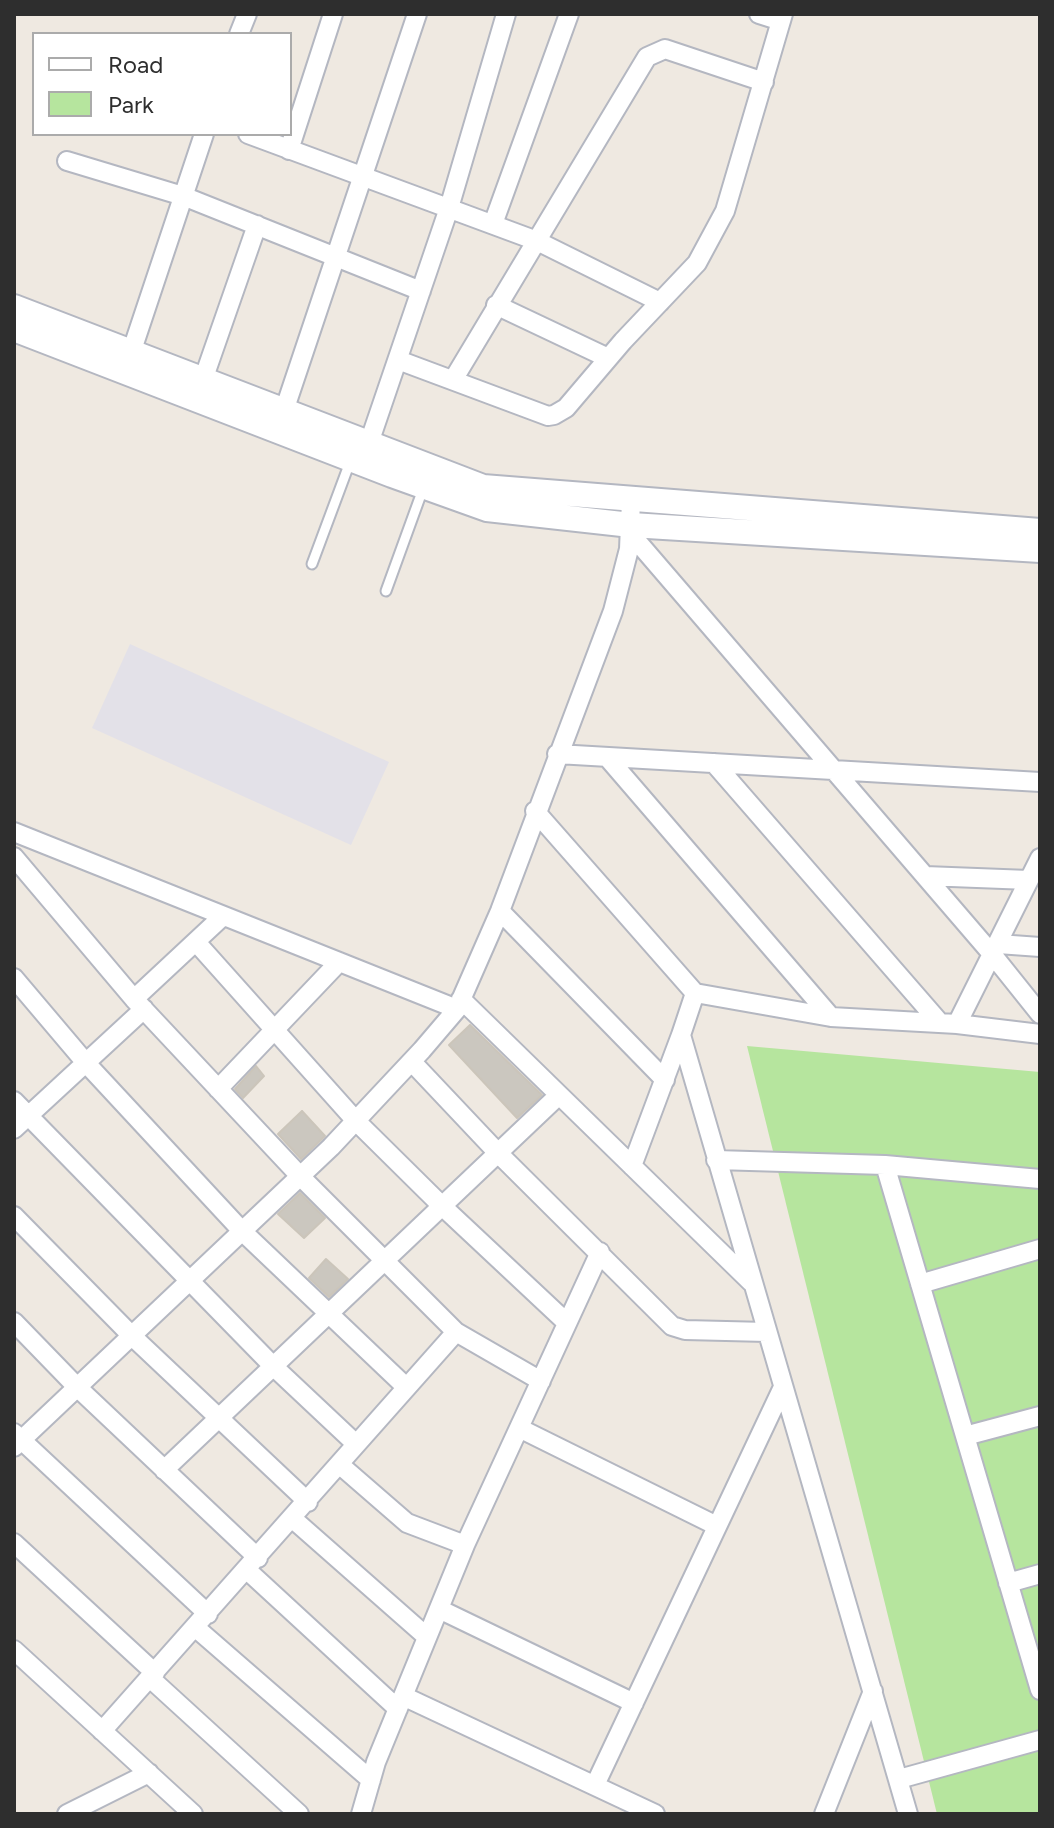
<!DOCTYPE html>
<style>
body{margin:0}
#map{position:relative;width:1054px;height:1828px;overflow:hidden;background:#efe9e1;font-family:Figtree,sans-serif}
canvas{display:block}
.frame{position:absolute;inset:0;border:16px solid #2e2e2e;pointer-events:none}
.legend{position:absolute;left:32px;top:32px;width:260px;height:104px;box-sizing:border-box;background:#fff;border:2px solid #ababab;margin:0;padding:10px 14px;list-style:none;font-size:24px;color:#2e2e2e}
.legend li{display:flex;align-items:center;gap:16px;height:40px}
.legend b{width:40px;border:2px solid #ababab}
</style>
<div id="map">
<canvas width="1054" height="1828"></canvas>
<div class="frame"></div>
<ul class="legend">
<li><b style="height:10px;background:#fff"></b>Road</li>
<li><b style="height:22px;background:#b6e59e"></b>Park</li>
</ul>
</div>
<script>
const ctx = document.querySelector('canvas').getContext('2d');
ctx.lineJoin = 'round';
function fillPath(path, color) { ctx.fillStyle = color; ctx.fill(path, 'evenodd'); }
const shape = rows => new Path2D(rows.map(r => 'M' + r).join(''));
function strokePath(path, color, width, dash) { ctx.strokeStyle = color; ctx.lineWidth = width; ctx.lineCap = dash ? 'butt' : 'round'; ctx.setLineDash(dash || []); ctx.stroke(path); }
fillPath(shape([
 [130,644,389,762,351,845,92,728]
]), '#e3e1e8');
fillPath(shape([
 [747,1046,1040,1072,1040,1814,937,1814]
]), '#b6e59e');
const building = shape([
 [470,1025,542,1095,517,1118,449,1045,470,1025],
 [256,1066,264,1076,243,1098,235,1089,256,1066],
 [302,1111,325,1136,301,1159,278,1134,302,1111],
 [300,1193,325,1218,304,1238,278,1214,300,1193],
 [326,1259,348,1279,329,1297,309,1278,326,1259]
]);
fillPath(building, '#cbc7bf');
strokePath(building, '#cbc5ba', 2);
const service = shape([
 [312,564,350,462],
 [386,591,423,489]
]);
const minor = shape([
 [759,14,781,21],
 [239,34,247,14],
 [248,134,537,241,660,302],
 [289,150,333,14],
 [67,161,183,196,421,291],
 [493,224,569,14],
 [496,305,608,358],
 [131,353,204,134],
 [398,360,548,416,554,415,566,408,623,341,697,263,725,211,783,14],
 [203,380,257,225],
 [453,380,647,57,665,49,764,82],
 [284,411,417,14],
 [369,443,449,208,506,14],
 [630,533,992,954,1040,1014],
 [557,754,1040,782],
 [607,757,831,1017],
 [714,763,940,1023],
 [535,811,695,993],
 [14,832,457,1009],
 [14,857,134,999,300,1176,456,1332,541,1381],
 [925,876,1029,880],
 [500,911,665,1080],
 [196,942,356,1121,441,1205,567,1323],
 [998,944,1040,947],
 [14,978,86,1063,242,1231,406,1387],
 [134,999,223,916],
 [461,999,751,1282],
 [957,1024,1040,858],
 [412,1062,497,1152,672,1326,685,1330,767,1332],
 [218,1089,339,962],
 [14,1101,273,1366,356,1444],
 [14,1129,144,1009],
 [716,1160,885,1165,1040,1179],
 [885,1165,1040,1690],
 [632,1166,681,1035],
 [14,1216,132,1336,308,1502],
 [920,1284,1040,1249],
 [14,1322,77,1387,258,1558],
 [519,1428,717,1526],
 [14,1433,208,1614],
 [965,1436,1040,1416],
 [14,1447,331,1147,422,1050,457,1009,500,911,613,611,629,549,631,500],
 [339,1464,407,1523,465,1545],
 [164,1470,559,1095],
 [293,1519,427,1637],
 [14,1543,155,1673],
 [247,1570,398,1709],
 [1008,1583,1040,1574],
 [439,1609,634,1703],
 [196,1628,371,1780],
 [14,1650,193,1814],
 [150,1678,299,1814],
 [403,1696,655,1814],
 [102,1731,456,1332],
 [899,1779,1040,1740],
 [595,1785,783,1387],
 [67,1814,149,1773],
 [361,1814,376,1762,465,1545,600,1252],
 [824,1814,873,1691],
 [908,1814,681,1035,695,993,831,1017,957,1024,1040,1034]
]);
const tertiary = shape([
 [14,307,483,487,1040,531],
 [14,329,392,475,487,509,631,525,1040,550]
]);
strokePath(service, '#b4b7c1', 13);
strokePath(minor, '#b4b7c1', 22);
strokePath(tertiary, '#b4b7c1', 28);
strokePath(service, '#fff', 9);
strokePath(minor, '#fff', 18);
strokePath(tertiary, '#fff', 24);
</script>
